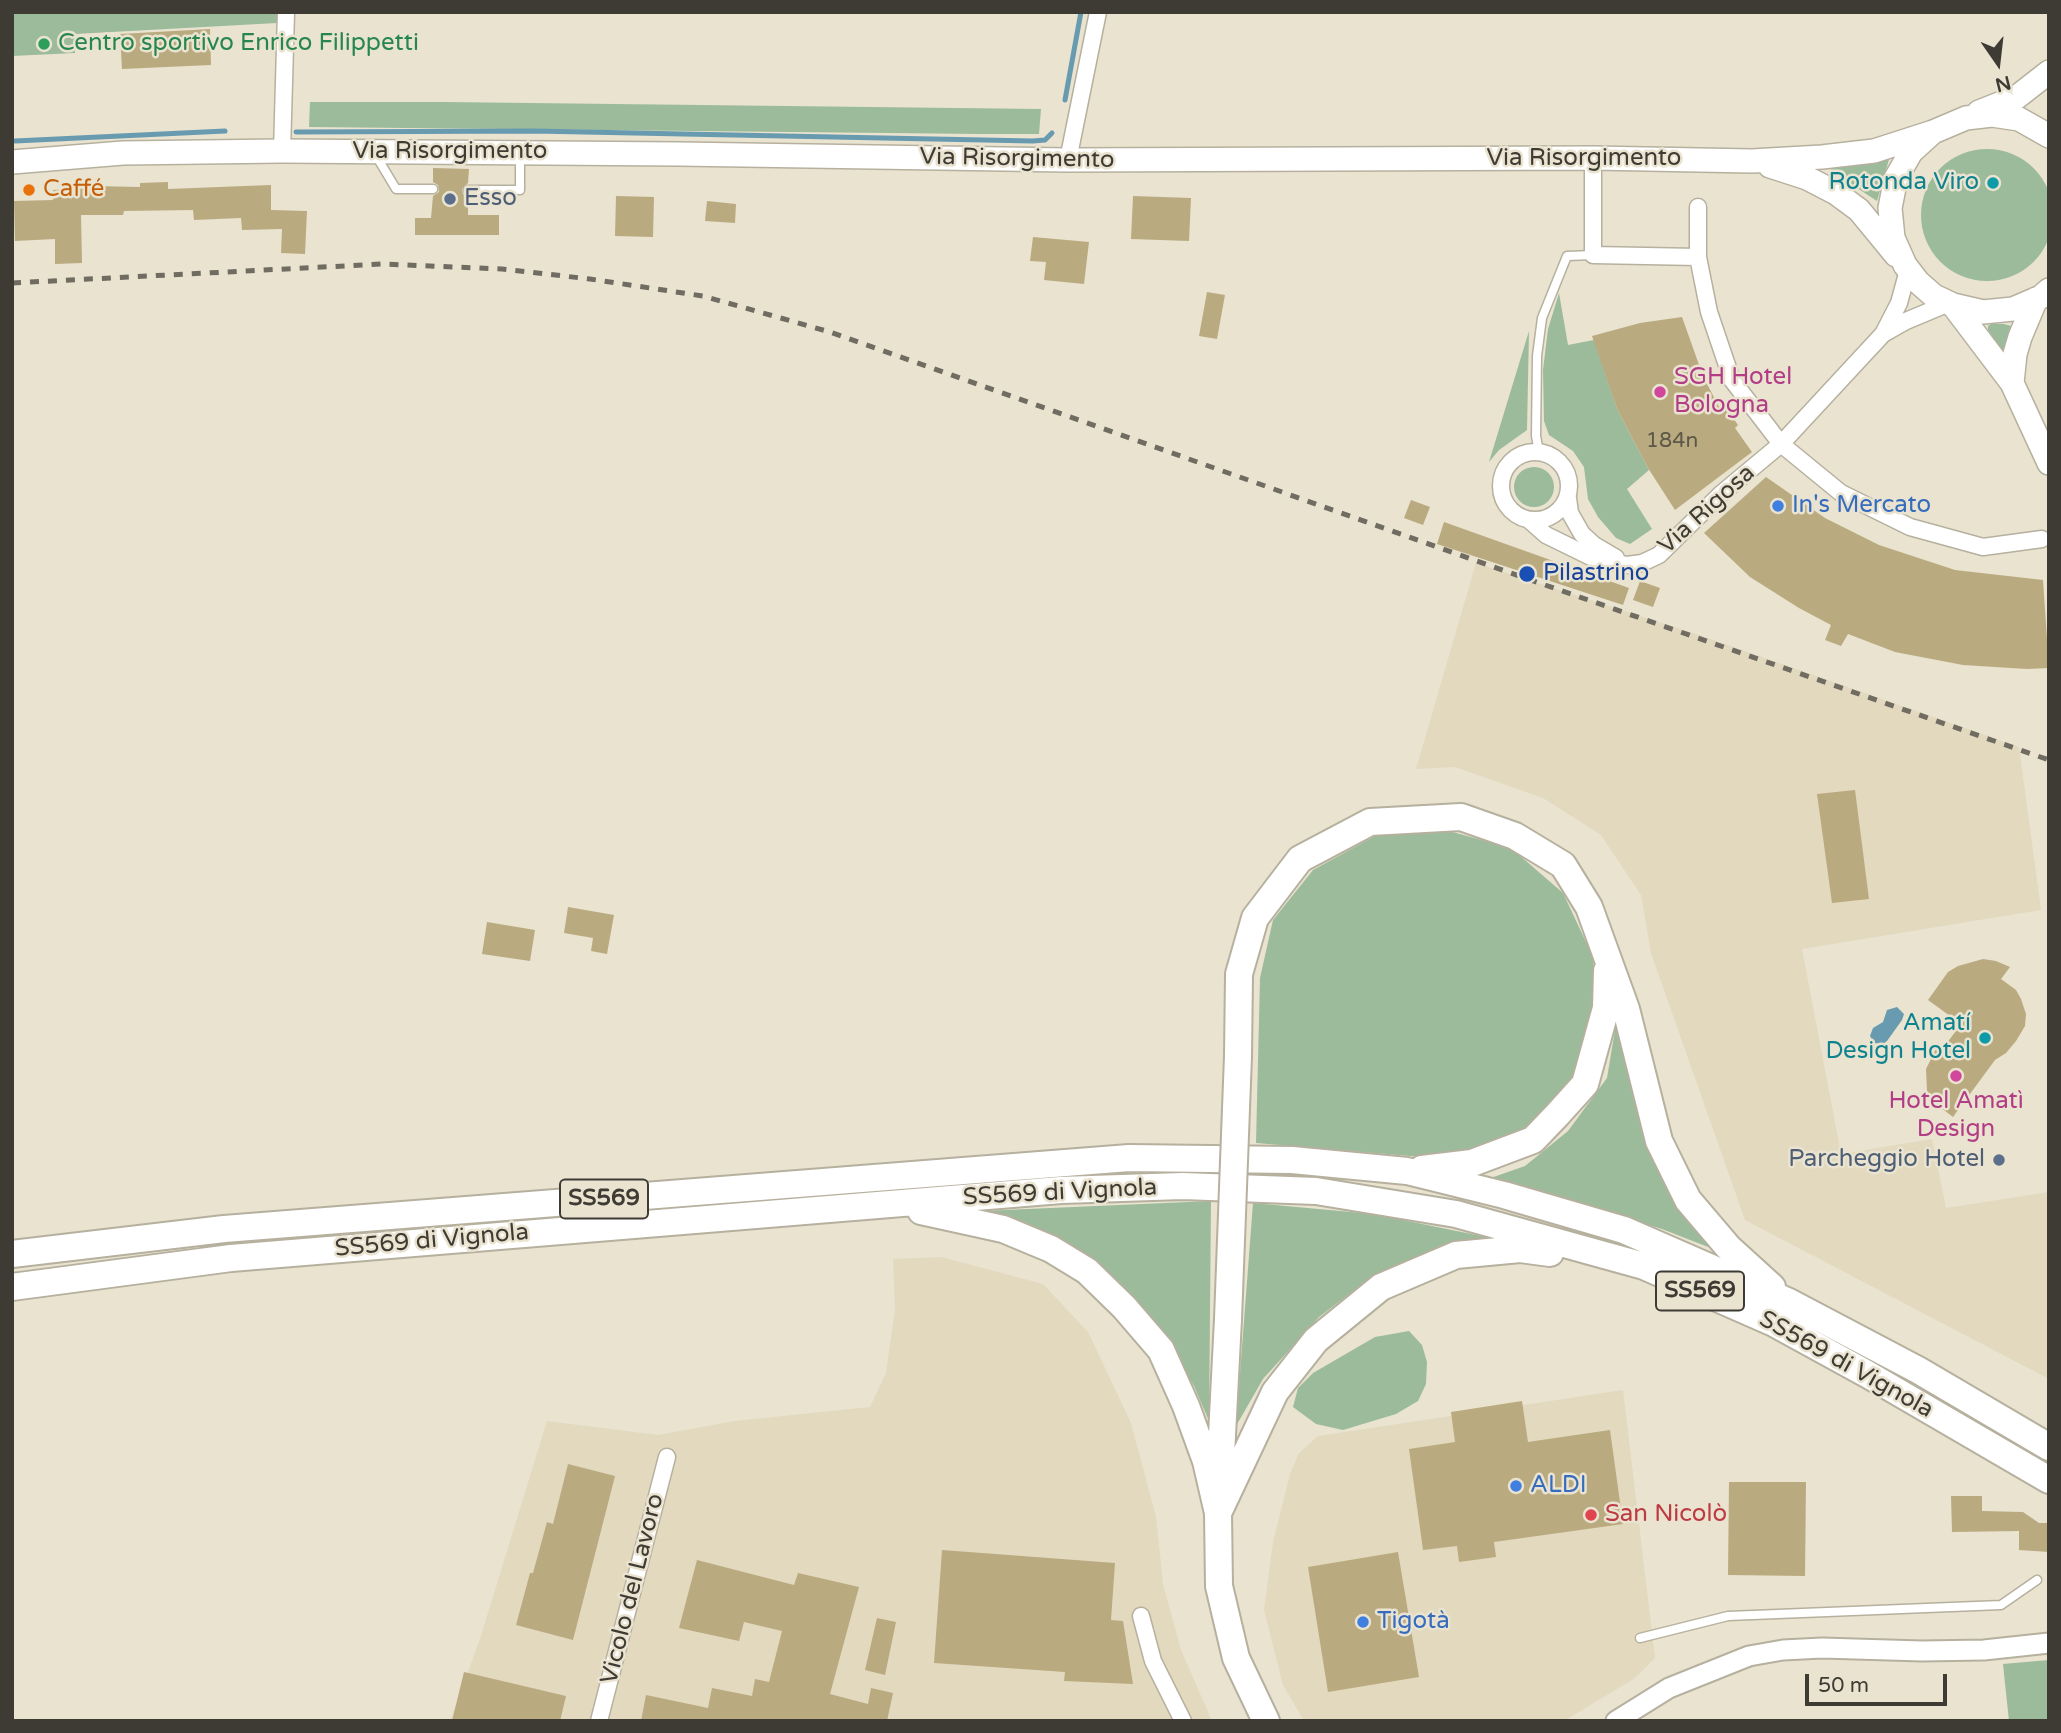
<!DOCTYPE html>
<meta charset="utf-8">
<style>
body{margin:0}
#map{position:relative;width:2061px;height:1733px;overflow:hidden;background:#e9e3d0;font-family:"Varela Round",sans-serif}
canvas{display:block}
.frame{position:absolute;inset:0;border:14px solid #3e3b34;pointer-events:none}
.north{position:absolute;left:1963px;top:28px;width:70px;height:70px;-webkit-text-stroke:5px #e9e3d0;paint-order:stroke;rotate:166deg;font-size:19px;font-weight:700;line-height:28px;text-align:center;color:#3e3b34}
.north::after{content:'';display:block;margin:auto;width:24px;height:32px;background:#3e3b34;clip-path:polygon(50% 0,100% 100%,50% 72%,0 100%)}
.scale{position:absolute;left:1805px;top:1674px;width:142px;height:32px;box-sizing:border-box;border:4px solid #3e3b34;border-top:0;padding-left:9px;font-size:21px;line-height:24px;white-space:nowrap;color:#3e3b34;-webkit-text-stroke:5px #e9e3d0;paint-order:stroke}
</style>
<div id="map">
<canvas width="2061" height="1733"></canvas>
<div class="frame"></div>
<div class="north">N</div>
<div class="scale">50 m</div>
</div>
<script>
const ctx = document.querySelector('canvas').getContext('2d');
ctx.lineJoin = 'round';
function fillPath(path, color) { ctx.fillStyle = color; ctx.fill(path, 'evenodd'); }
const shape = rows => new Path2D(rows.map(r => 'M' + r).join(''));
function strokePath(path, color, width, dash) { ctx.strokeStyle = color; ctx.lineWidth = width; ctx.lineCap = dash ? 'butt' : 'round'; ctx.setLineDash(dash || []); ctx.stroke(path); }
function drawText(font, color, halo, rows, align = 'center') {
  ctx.font = font + ' "Varela Round",sans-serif'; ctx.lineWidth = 5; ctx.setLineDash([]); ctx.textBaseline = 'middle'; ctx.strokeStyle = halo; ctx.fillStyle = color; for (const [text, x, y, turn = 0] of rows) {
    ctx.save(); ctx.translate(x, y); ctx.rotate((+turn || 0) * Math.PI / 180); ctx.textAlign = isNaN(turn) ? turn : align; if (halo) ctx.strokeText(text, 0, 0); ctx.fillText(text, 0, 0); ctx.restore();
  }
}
fillPath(shape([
 [1476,563,1699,635,2019,747,2041,910,1802,949,1841,1154,1932,1139,1946,1208,2049,1192,2049,1379,1745,1220,1651,953,1641,895,1601,835,1543,798,1455,767,1416,769],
 [941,1257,1043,1284,1088,1332,1131,1423,1156,1517,1163,1584,1181,1650,1212,1721,450,1721,480,1639,547,1421,658,1435,735,1421,870,1407,886,1373,895,1309,893,1259],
 [1623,1390,1655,1658,1635,1678,1564,1721,1304,1721,1283,1685,1264,1610,1273,1542,1290,1474,1299,1453,1318,1436]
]), '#e2d9bf');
fillPath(shape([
 [12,12,277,12,277,23,75,34,75,53,12,56],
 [310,102,444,102,1041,109,1039,134,983,134,309,127],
 '1921 215a66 66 0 1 1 132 0a66 66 0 1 1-132 0Z',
 [1890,156,1877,201,1831,171,1831,167],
 [1559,293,1568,345,1594,340,1617,409,1649,470,1627,489,1652,529,1630,544,1616,538,1598,517,1588,499,1584,467,1573,451,1549,435,1544,421,1543,370,1548,329],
 [1991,324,2004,324,2011,326,2014,330,2006,358,1988,330,1988,326],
 [1529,331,1527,430,1499,450,1489,462],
 '1514 487a20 20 0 1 1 40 0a20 20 0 1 1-40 0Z',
 [1445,830,1511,848,1563,893,1593,957,1597,1013,1573,1079,1535,1125,1484,1149,1434,1158,1256,1143,1260,978,1273,920,1313,870,1375,836],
 [1618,1012,1628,1058,1726,1254,1662,1229,1544,1194,1485,1180,1525,1166,1568,1131,1607,1078],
 [1211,1201,1209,1421,1194,1386,1156,1324,1102,1272,982,1211],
 [1253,1203,1373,1214,1491,1238,1427,1256,1365,1282,1319,1317,1263,1379,1236,1426],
 [1409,1331,1422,1345,1427,1362,1426,1384,1418,1401,1396,1414,1343,1430,1316,1424,1293,1407,1298,1388,1313,1373,1375,1337],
 [2049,1660,2049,1721,2009,1721,2003,1664]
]), '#9bbb9b');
fillPath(shape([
 [1897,1007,1904,1014,1902,1020,1887,1041,1883,1044,1874,1043,1870,1036,1873,1028,1883,1022,1887,1010]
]), '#689baf');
strokePath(shape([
 [1065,100,1081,12],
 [296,132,534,131,1033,141,1045,140,1052,133],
 [15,141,225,131]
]), '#689baf', 5);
fillPath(shape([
 [210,29,211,65,122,69,120,34],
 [433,168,469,169,468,183,462,189,463,194,468,197,468,215,499,215,499,235,415,235,415,218,431,218,433,196,439,192,438,185,433,182],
 [168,182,168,189,271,185,271,210,307,211,305,254,281,253,282,229,242,230,241,218,194,220,193,210,124,211,123,215,81,215,82,263,55,264,55,239,15,241,14,201,53,200,53,190,93,188,93,186,140,187,140,183],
 [616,196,654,197,653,237,615,236],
 [1133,196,1191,198,1189,241,1131,239],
 [707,201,736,204,735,223,705,221],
 [1033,237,1089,242,1084,284,1044,280,1046,262,1030,261],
 [1207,292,1225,295,1217,339,1199,336],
 [1682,317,1703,376,1719,407,1724,405,1738,425,1735,428,1752,452,1675,510,1648,468,1617,409,1592,336,1640,323],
 [1766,477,1825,518,1879,545,1955,570,2043,580,2049,668,2027,669,1963,665,1895,652,1848,634,1841,646,1825,640,1831,625,1799,608,1750,577,1704,533],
 [1411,500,1430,507,1423,525,1404,518],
 [1444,522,1629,588,1623,605,1437,544],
 [1640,581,1660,588,1653,607,1633,600],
 [1855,790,1869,899,1832,903,1817,794],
 [568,907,614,915,607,954,591,951,593,938,564,933],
 [487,922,535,930,530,961,482,954],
 [1983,959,1996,961,2010,967,2001,979,2016,990,2021,999,2026,1014,2025,1026,2016,1041,2006,1053,1995,1060,1953,1117,1932,1101,1927,1091,1926,1069,1937,1047,1941,1051,1961,1024,1928,1000,1948,972,1958,966],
 [1522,1401,1528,1442,1610,1430,1623,1524,1494,1542,1496,1557,1459,1562,1457,1546,1423,1550,1409,1449,1455,1442,1451,1412],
 [568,1464,615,1476,573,1640,516,1625,530,1573,533,1573,547,1522,553,1524],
 [1729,1482,1806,1482,1805,1576,1728,1575],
 [1951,1496,1982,1496,1982,1511,2023,1512,2039,1523,2049,1523,2049,1552,2019,1550,2019,1531,1952,1532],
 [942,1550,1115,1563,1111,1620,1123,1621,1133,1684,1064,1681,1065,1672,934,1663],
 [1398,1552,1419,1677,1328,1692,1308,1567],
 [697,1560,794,1585,798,1573,859,1587,830,1694,868,1704,871,1688,893,1693,887,1721,641,1721,646,1695,708,1708,712,1688,752,1696,755,1679,769,1682,782,1631,744,1622,739,1641,679,1628],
 [877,1618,896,1622,885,1675,865,1670],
 [464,1672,566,1696,560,1721,452,1721]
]), '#baaa7f');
const service = shape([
 [375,154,396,189,433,189],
 [468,190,520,190,520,156],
 [1539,452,1536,436,1537,356,1542,318,1567,256,1593,255],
 [1640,1638,1728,1616,2001,1605,2037,1580]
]);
const minor = shape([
 [282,151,286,12],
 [1593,158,1593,255,1698,257],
 [1068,160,1098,12],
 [1908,270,1899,303,1883,334,1781,444,1841,493,1910,527,1983,547,2042,539],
 [1883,334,1906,321,1949,303],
 '1501 486a34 34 0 1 1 68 0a34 34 0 1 1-68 0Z',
 [1568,498,1570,513,1582,534,1594,545,1616,558],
 [1529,520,1546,535,1593,558,1627,565,1642,563,1659,555,1721,494,1781,444,1732,380,1709,312,1698,257,1698,207],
 [1141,1616,1153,1661,1183,1721],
 [599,1721,667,1457]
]);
const tertiary = shape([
 [1616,1721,1669,1688,1749,1656,1783,1650,1822,1648,1922,1651,1984,1650,2049,1643]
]);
const secondary = shape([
 [1979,112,2017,97,2049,72],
 [2049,136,2019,119,1992,115,1966,118,1933,132,1911,152,1896,178,1890,208,1893,238,1905,265,1918,282,1934,296,1953,305,1983,312,2013,309,2041,297,2049,290],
 [12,162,123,153,282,151,679,154,1068,160,1593,158,1752,161,1822,157,1874,151,1933,132],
 [1770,166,1807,178,1836,193,1859,210,1896,255],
 [1953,305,2012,383,2049,463],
 [2012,383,2015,354,2020,337,2036,299]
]);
const trunk = shape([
 [1238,1056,1239,974,1255,918,1300,859,1370,822,1461,817,1515,836,1563,865,1589,907,1626,1009,1659,1141,1688,1200,1728,1247,1772,1287],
 [1422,1169,1472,1163,1533,1140,1557,1115,1585,1084,1606,1008,1607,971],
 [921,1211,1003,1229,1051,1249,1087,1271,1124,1307,1161,1350,1186,1406,1206,1461,1218,1513],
 [12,1254,224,1229,1129,1158,1292,1160,1407,1171,1504,1195,1624,1230,1789,1302,1918,1370,2049,1447],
 [12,1287,231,1258,1061,1190,1183,1186,1316,1191,1456,1214,1644,1266,1774,1323,1867,1374,2049,1480],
 [1228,1319,1218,1513,1219,1586,1236,1658,1266,1721],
 [1218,1513,1275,1392,1316,1340,1381,1287,1456,1255,1520,1249,1550,1253]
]);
strokePath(service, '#b6b09e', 11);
strokePath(minor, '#b6b09e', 19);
strokePath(tertiary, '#b6b09e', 23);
strokePath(secondary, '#b6b09e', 26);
strokePath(trunk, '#b6b09e', 30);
strokePath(service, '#fff', 8);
strokePath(minor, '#fff', 16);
strokePath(tertiary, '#fff', 19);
strokePath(secondary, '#fff', 23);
strokePath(trunk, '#fff', 26);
strokePath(shape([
 [12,283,382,264,502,269,590,279,703,296,830,332,1525,578,2049,760]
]), '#706c62', 5, [9, 9]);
const trunkBridge = shape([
 [1228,1319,1238,1056]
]);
strokePath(trunkBridge, '#b6b09e', 30, []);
strokePath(trunkBridge, '#fff', 26);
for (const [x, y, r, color] of [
 [44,44,7,"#2e9e5b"],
 [1993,183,7,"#0f9aa8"],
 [29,190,7,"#e8710a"],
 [450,199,7,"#5c6f8a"],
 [1660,392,7,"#d1479c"],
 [1778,506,7,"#3f7fe0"],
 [1527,574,9,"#1a4fb4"],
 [1985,1038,7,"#0f9aa8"],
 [1956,1076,7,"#d1479c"],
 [1999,1160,7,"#5c6f8a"],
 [1516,1486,7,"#3f7fe0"],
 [1591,1515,7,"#e0444e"],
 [1363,1622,7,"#3f7fe0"]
]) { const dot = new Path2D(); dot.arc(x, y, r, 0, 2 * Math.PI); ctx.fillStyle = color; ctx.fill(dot); strokePath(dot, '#e9e3d0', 2.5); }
drawText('21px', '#5d5747', null, [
 ["184n",1672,441]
]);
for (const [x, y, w] of [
 [604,1199,88],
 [1700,1291,88]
]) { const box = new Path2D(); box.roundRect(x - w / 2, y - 19.5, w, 39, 5); ctx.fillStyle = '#e9e3d0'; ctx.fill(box); strokePath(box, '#3e3b34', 2); }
drawText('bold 23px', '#3e3b34', null, [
 ["SS569",604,1199],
 ["SS569",1700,1291]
]);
drawText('24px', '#27864d', '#e9e3d0', [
 ["Centro sportivo Enrico Filippetti",58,44]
], 'left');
drawText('24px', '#3e3b34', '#e9e3d0', [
 ["Via Risorgimento",450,152],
 ["Via Risorgimento",1017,159,1],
 ["Via Risorgimento",1584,159],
 ["Via Rigosa",1707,510,-42],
 ["SS569 di Vignola",1060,1193,-3],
 ["SS569 di Vignola",432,1241,-5],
 ["SS569 di Vignola",1846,1365,29],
 ["Vicolo del Lavoro",633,1589,-76]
]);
drawText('24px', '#0d838f', '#e9e3d0', [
 ["Rotonda Viro",1979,183],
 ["Amatí",1971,1024],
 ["Design Hotel",1971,1052]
], 'right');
drawText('24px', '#c56008', '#e9e3d0', [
 ["Caffé",43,190]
], 'left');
drawText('24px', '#4e5e75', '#e9e3d0', [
 ["Esso",464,199],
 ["Parcheggio Hotel",1985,1160,"right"]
], 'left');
drawText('24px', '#b23c85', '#e9e3d0', [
 ["SGH Hotel",1674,378],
 ["Bologna",1674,406],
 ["Hotel Amatì",1956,1102,"center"],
 ["Design",1956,1130,"center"]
], 'left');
drawText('24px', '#366cbe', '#e9e3d0', [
 ["In's Mercato",1792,506],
 ["ALDI",1530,1486],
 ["Tigotà",1377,1622]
], 'left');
drawText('24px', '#164399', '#e9e3d0', [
 ["Pilastrino",1543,574]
], 'left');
drawText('24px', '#be3a42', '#e9e3d0', [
 ["San Nicolò",1605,1515]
], 'left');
</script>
